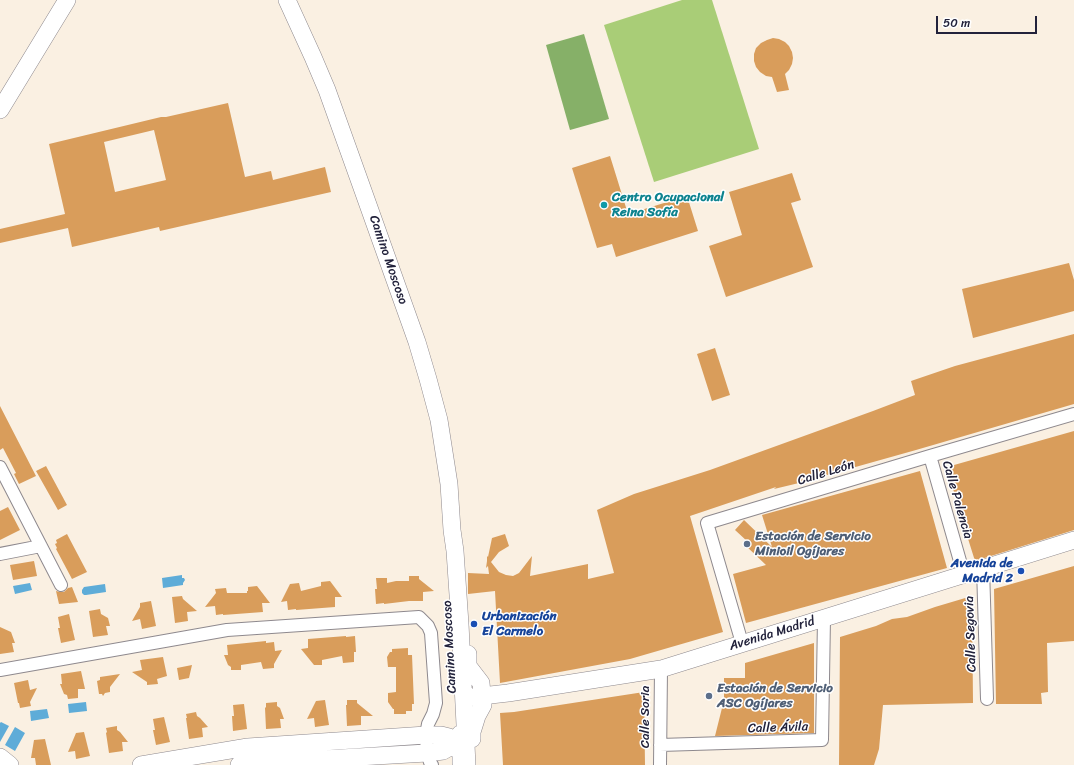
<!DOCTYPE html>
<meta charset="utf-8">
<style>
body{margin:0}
#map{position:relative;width:1074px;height:765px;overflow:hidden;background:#faf0e2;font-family:Sriracha,sans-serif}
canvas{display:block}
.scale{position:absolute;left:936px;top:16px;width:101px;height:18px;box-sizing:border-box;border:2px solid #22223b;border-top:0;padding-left:5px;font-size:12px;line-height:14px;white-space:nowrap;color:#22223b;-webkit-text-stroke:3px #fff;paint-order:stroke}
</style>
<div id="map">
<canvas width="1074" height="765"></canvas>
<div class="scale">50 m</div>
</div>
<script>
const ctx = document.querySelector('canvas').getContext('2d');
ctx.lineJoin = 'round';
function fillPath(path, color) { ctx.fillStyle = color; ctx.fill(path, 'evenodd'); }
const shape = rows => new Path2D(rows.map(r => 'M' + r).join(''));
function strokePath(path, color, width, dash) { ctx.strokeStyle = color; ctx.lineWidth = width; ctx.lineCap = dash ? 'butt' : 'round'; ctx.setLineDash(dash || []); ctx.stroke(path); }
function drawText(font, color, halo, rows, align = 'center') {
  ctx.font = font + ' Sriracha,sans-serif'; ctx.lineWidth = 3; ctx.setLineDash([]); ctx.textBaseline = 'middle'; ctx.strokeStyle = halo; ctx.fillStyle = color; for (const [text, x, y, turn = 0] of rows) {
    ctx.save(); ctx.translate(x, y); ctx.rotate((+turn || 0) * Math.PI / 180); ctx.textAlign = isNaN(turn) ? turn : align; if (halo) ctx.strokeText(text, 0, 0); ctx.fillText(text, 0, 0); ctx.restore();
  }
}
fillPath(shape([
 [682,0,712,0,759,149,654,182,604,25]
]), '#a9cd77');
fillPath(shape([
 [584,34,609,119,570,130,546,45]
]), '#86b068');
fillPath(shape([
 [182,575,182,578,184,578,185,580,183,583,183,585,163,588,162,578],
 [30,583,32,590,15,594,13,586],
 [105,584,106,592,86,595,84,595,82,593,82,590,84,587],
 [86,702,87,711,69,713,68,704],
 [47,709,49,718,31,721,30,711],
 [1,722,9,726,0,742,0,723],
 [15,727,25,733,15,751,5,745]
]), '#5eacd8');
fillPath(shape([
 [773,38,779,39,785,42,789,46,792,52,793,58,792,64,789,70,785,74,789,90,777,92,772,77,766,76,760,72,756,67,754,61,754,54,756,48,761,43,767,40],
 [228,103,245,177,271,171,273,180,325,167,331,192,160,231,159,227,72,247,68,228,0,243,0,229,65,214,49,144,161,117,166,117],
 [154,130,166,180,115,192,104,142],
 [610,156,628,214,687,196,698,231,616,257,612,244,597,248,572,168],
 [792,173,801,200,791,203,813,267,726,297,709,246,742,235,729,192],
 [1069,263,1074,280,1074,311,973,338,962,289],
 [1074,334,1074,404,916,450,859,466,799,483,774,489,776,487,690,516,723,632,630,659,500,683,495,591,468,594,468,573,489,574,488,566,486,568,487,561,487,556,488,557,492,538,505,534,509,546,499,552,491,562,499,572,506,575,513,576,519,573,532,556,530,576,588,564,588,579,614,573,597,510,634,494,710,470,873,411,915,395,911,381,955,366],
 [715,348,730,395,712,401,697,354],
 [0,406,36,476,19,484,14,474,16,473,3,448,0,450],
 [1074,431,1074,530,975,561,959,510,947,467],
 [46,466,67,505,58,510,36,471],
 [920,471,947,568,746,623,733,574,766,565,745,545,748,542,735,530,744,520,772,547,762,515],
 [8,507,20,530,0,540,0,511],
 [67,534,87,572,72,579,56,549,57,548,55,544,57,543,56,540],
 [34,561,37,576,13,580,10,565],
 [1074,566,1074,641,1047,643,1048,692,1041,693,1042,704,996,704,994,589],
 [409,576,419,576,419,579,434,591,423,592,423,601,409,601,384,604,384,603,376,604,375,589,377,589,376,578,387,578,387,583,396,581,409,581],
 [330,581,342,597,335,597,335,607,296,610,296,609,288,610,287,601,281,602,290,584,299,583,301,591,321,586,321,582],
 [257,586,270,603,262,603,263,612,223,615,223,614,216,615,215,606,205,607,216,593,215,589,226,588,227,593,247,593,247,591,248,591,248,587],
 [72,587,78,602,59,604,56,591,60,592,64,592,68,588],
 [182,596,183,599,197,611,187,612,188,621,175,623,172,597],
 [972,596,973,703,883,705,879,749,874,765,839,765,840,637,876,626,892,619,907,617,935,607],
 [151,601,156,626,142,629,140,619,132,621,140,607,140,603],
 [100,609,101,614,108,618,110,626,106,626,108,635,93,637,89,611],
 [69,614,75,640,61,643,58,628,60,628,58,617],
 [0,627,11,632,15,643,12,643,14,652,0,654],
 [346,636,346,637,355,636,356,652,354,652,354,662,343,663,342,656,322,660,322,665,314,665,301,649,308,648,308,639],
 [266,641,266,643,274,642,275,651,282,650,274,664,274,668,263,669,261,662,241,665,241,670,231,670,231,667,228,665,224,655,228,655,227,645],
 [814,643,814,733,715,736,724,700,724,678,745,678,745,663],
 [408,648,408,655,412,655,414,704,412,704,412,711,406,711,406,714,394,714,394,709,393,709,388,702,388,693,396,692,396,667,388,667,387,657,390,652,392,652,392,649],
 [163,657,167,676,157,679,158,684,147,685,147,682,132,672,142,670,140,660],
 [192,665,189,678,179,680,177,668],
 [81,671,85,689,78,689,78,698,68,699,67,695,64,694,60,684,62,684,61,674],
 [120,674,110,687,110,692,105,693,103,696,102,694,99,694,97,681,100,680,100,677],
 [28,680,30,690,37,688,30,702,31,706,20,708,19,703,18,703,14,683],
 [644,692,645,765,503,765,500,713,514,712],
 [325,700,329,725,315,727,314,718,307,719,316,701],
 [347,700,357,700,357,703,373,716,361,716,361,725,347,726,346,705,347,705],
 [277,702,277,706,280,708,284,719,280,719,281,728,266,729,265,708,266,707,266,703],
 [244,704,247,729,233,731,232,716,234,716,233,705],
 [196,712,197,716,200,718,208,727,202,728,203,737,189,739,186,718,187,718,186,714],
 [164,717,170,742,156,745,153,730,155,730,153,719],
 [117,726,117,730,120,732,128,742,122,742,123,751,109,753,106,733,107,732,106,728],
 [84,732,90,756,76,759,75,751,68,752,76,733],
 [45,739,51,765,36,765,35,758,31,758,34,740]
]), '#d99d5b');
const street = shape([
 [930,456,964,575],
 [0,467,61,585],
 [0,554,41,546],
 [983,568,987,699],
 [742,643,707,523,930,456,1074,414],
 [0,670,227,630,419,617,428,626,431,633,436,703,433,714,428,724,426,735,427,753,430,762,432,765],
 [660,745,822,740,824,618],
 [660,765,661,669]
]);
const secondary = shape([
 [287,0,313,57,327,90,361,185,417,342,428,379,439,420,449,484,452,530,455,551,460,624,467,765],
 [0,110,67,0],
 [468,654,468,666,481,683,483,705,477,716,472,732,472,739],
 [464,698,508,693,661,669,1074,540],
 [0,757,10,765],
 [141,765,248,747,426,735,441,735,449,737,455,742,461,755,461,763],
 [239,765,254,763,427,753,443,751,450,747,455,742,460,734]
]);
strokePath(street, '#8e898e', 14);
strokePath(secondary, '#8e898e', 18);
strokePath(street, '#fff', 12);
strokePath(secondary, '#fff', 17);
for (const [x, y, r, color] of [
 [604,205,4,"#0f9aa8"],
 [747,544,4,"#5c6f8a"],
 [1021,571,4,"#1a4fb4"],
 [474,624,4,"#1a4fb4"],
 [709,696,4,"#5c6f8a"]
]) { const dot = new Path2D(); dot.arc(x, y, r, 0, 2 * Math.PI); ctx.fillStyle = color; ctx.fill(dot); strokePath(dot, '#fff', 1.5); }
drawText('bold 13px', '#0d838f', '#fff', [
 ["Centro Ocupacional",612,198],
 ["Reina Sofía",612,213]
], 'left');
drawText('13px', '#22223b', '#fff', [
 ["Camino Moscoso",388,260,71],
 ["Calle León",826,473,-17],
 ["Calle Palencia",957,500,74],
 ["Avenida Madrid",772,634,-17],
 ["Calle Segovia",971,634,-92],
 ["Camino Moscoso",450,647,-93],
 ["Calle Soria",646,717,-90],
 ["Calle Ávila",778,728,-2]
]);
drawText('bold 13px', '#4e5e75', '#fff', [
 ["Estación de Servicio",755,537],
 ["Minioil Ogíjares",755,552],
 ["Estación de Servicio",717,689],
 ["ASC Ogíjares",717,704]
], 'left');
drawText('bold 13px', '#164399', '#fff', [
 ["Avenida de",1013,564],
 ["Madrid 2",1013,579],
 ["Urbanización",482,617,"left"],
 ["El Carmelo",482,632,"left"]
], 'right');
</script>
